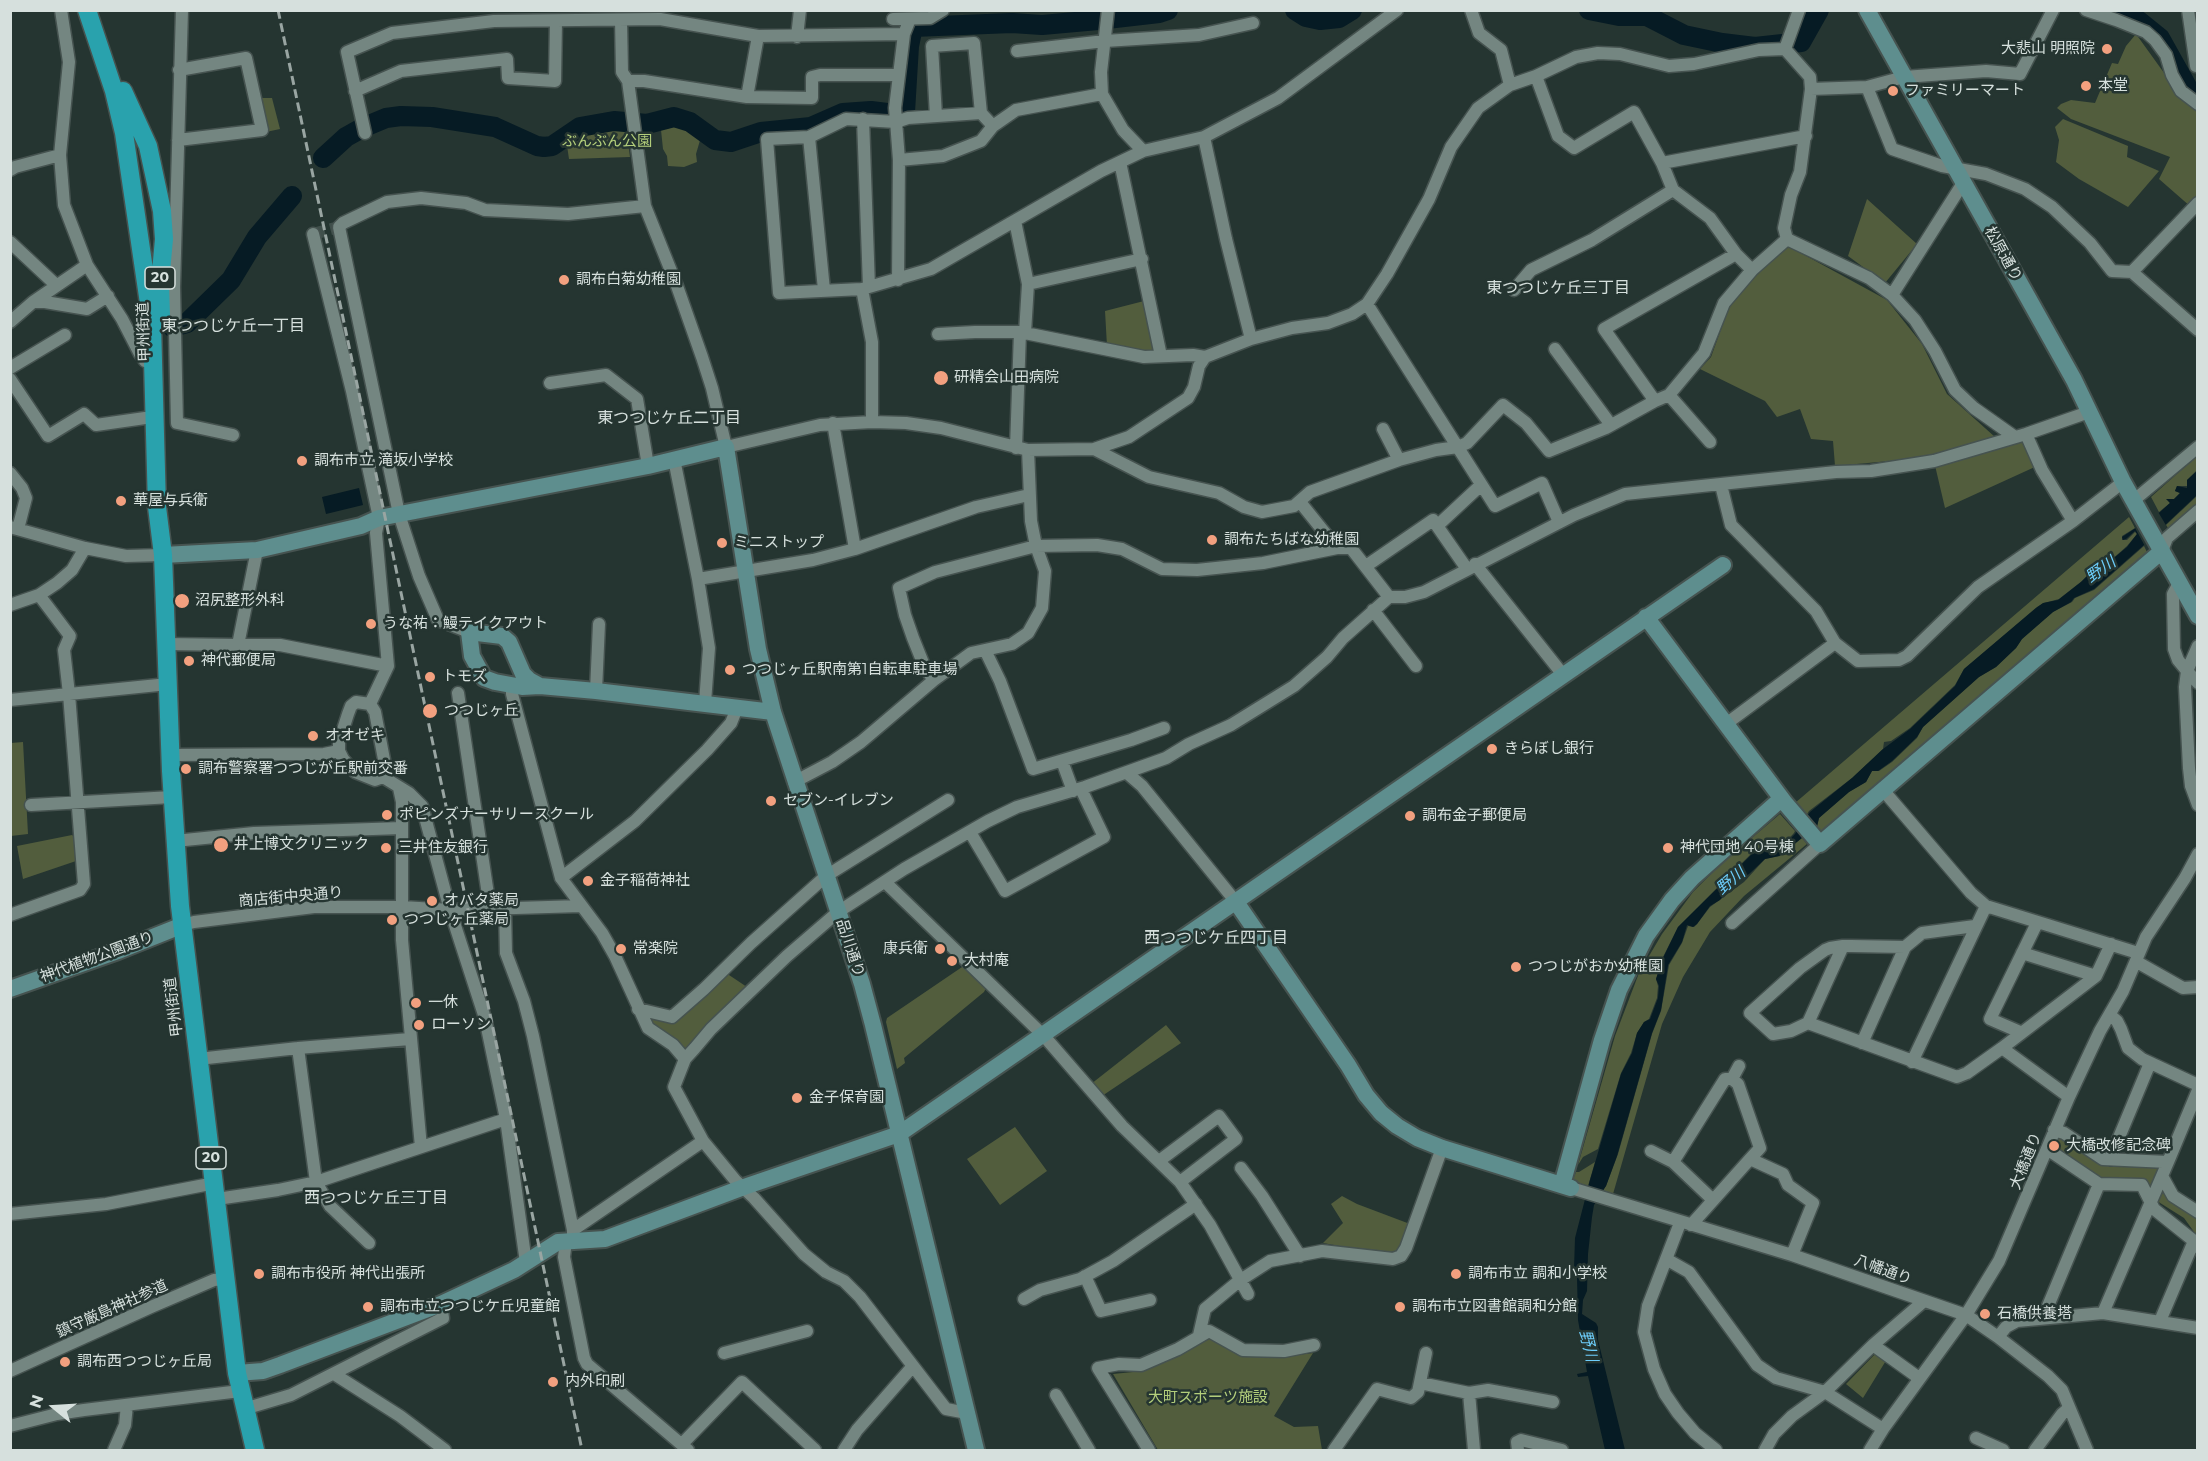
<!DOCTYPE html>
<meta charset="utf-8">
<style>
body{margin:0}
#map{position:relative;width:2208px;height:1461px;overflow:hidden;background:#253531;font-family:Montserrat,sans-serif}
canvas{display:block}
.frame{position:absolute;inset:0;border:12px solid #d6e0dd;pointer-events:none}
.north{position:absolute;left:24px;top:1377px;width:60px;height:60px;-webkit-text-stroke:4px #253531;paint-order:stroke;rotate:288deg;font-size:16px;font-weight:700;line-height:24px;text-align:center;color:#d6e0dd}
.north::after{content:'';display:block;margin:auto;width:21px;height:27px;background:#d6e0dd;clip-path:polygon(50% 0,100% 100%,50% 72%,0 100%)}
</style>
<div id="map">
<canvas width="2208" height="1461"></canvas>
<div class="frame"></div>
<div class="north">N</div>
</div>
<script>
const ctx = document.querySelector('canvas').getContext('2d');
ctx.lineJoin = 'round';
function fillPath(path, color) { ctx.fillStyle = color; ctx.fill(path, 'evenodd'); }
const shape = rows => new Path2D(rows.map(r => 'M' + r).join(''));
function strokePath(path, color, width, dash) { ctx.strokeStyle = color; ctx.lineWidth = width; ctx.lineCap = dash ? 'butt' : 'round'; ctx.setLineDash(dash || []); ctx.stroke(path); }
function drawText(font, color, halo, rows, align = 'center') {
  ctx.font = font + ' Montserrat,"Noto Sans JP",sans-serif'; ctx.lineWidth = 5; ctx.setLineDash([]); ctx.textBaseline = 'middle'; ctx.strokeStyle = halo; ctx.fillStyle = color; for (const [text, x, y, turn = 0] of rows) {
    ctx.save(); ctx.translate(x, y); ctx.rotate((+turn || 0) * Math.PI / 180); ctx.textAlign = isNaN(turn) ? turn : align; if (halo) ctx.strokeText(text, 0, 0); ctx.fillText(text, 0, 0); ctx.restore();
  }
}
fillPath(shape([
 [2136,34,2185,102,2197,108,2197,198,2191,207,2159,179,2170,157,2071,119,2057,108,2061,104,2071,100,2095,103,2112,63,2118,64,2126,46],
 [258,98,272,98,280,129,266,132],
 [2063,119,2128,146,2127,157,2159,171,2128,207,2079,179,2056,162,2059,140,2055,127],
 [605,127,626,127,630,157,569,159,566,139],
 [673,127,684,129,701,137,696,154,697,162,684,167,668,166,667,156,663,149,661,130],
 [1867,199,1917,244,1885,283,1848,256],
 [1788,246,1887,300,1922,344,1947,394,1995,437,2028,444,2037,466,1945,508,1933,457,1835,466,1833,441,1811,439,1800,409,1777,417,1765,401,1700,369,1711,357,1729,307,1758,273],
 [1144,301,1154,354,1107,346,1105,311],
 [2197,456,2197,470,2187,480,2187,486,2177,486,2175,491,2180,493,2174,499,2167,499,2170,503,2159,512,2151,497],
 [2197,496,2197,507,2170,531,2166,525],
 [2129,517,2135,528,2122,536,2122,540,2127,540,2135,532,2137,534,2127,546,2109,562,2101,562,2082,581,2059,599,2044,603,2037,607,1964,669,1955,685,1910,728,1891,741,1884,742,1883,749,1852,778,1809,811,1806,816,1795,803],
 [2144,546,2147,552,1821,833,1817,827,1819,818,1849,792,1866,782,1872,771,1879,771,1892,762,1917,738,1923,727,1979,677,1996,667,2016,648,2022,639,2053,612,2072,602,2075,598,2094,590],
 [23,742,28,834,11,836,11,743],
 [1780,814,1795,831,1794,833,1782,846,1751,854,1678,927,1663,957,1656,979,1658,986,1657,998,1649,1019,1644,1022,1637,1033,1631,1053,1621,1073,1598,1149,1583,1157,1578,1165,1615,1036,1639,973,1662,934,1693,892,1720,865],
 [72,835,76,838,76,861,23,879,17,846],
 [1802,838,1807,844,1744,896,1710,932,1683,977,1662,1024,1613,1194,1602,1190,1606,1186,1618,1154,1652,1034,1661,1011,1669,965,1682,943,1688,926,1694,927,1697,924,1710,907,1744,882,1765,859,1780,856],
 [965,965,985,984,986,988,984,992,904,1058,905,1063,897,1069,886,1022,887,1018],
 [726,973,750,989,686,1051,645,1019,650,1014,674,1021],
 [1166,1025,1181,1043,1102,1096,1091,1084],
 [1015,1127,1047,1171,1000,1205,967,1159],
 [2056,1135,2110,1167,2143,1164,2160,1167,2168,1191,2197,1217,2197,1236,2184,1218,2157,1201,2138,1178,2106,1183,2048,1154],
 [1595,1162,1588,1186,1575,1182,1573,1179,1576,1172,1579,1172],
 [1342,1196,1357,1204,1410,1224,1399,1251,1391,1254,1373,1252,1323,1243,1343,1223,1331,1204],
 [1210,1338,1242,1356,1281,1357,1313,1353,1274,1416,1294,1427,1318,1426,1322,1450,1158,1450,1113,1374,1143,1371],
 [1877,1352,1887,1359,1863,1398,1846,1384]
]), '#525d3d');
fillPath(shape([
 [2197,471,2197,495,2144,545,2094,589,2074,598,2071,602,2053,612,2022,639,2016,648,1996,667,1979,677,1923,727,1917,737,1892,761,1878,771,1872,771,1866,782,1849,792,1819,818,1817,826,1779,856,1765,859,1749,874,1733,884,1720,900,1710,906,1697,924,1693,927,1687,925,1682,942,1668,965,1661,1010,1652,1033,1617,1156,1606,1186,1594,1205,1592,1217,1588,1254,1587,1291,1583,1300,1582,1314,1596,1323,1598,1327,1598,1340,1625,1450,1605,1450,1588,1376,1578,1377,1577,1374,1587,1372,1578,1320,1577,1277,1574,1269,1575,1238,1590,1180,1621,1074,1632,1053,1637,1033,1644,1022,1650,1019,1658,998,1659,986,1656,979,1663,958,1678,927,1752,854,1782,847,1795,834,1810,812,1852,778,1883,749,1910,729,1955,686,1964,669,2036,608,2043,603,2058,600,2081,582,2101,562,2109,562,2127,547,2137,534,2135,531,2126,539,2123,540,2122,537,2160,512,2170,503,2166,499,2174,499,2180,493,2175,491,2177,486,2187,488,2187,480],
 [359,488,363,505,326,514,322,497]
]), '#061b24');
fillPath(shape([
 [2157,510,2167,527,2146,548,2134,526]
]), '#253531');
strokePath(shape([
 [1295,10,1306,17,1320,20,1339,18,1352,10],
 [1589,10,1619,16,1647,16,1684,35,1722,43,1755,47,1801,42,1819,10],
 [2106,10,2139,21,2160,38,2189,90,2198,97],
 [323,158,346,137,362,128,386,118,401,116,432,117,495,127,537,146,544,147,552,146,580,127,614,121,647,124,674,117,690,122,715,140,731,142,761,132,811,127,843,113,871,111,903,115,905,112,909,46,913,27,1012,23,1042,25,1098,20,1159,13,1168,10],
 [172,327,187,323,231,280,257,237,292,196]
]), '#061b24', 20);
strokePath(shape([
 [313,234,339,227]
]), '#404f4b', 12, [12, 6]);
const street = shape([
 [61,10,69,62,60,155,64,205,87,265,122,319,140,354,145,361,153,362],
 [182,10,174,287,177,423,233,435],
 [1108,10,1101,72,1102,94,1123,130,1143,151],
 [1471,10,1479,33,1501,50,1510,85],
 [1799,10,1785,49,1810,77,1811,89],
 [2086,10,2116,20,2146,32,2155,40,2166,55,2172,75,2181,91,2198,104],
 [2188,10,2196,66,2198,66],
 [893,19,930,18,943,10],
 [621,20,622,72,628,81,645,206,677,286,702,357,712,388,726,447,820,425,872,422,906,423,941,428,1028,450,1094,449,1129,437,1188,398,1194,387,1199,366,1205,357],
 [797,37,800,10],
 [1017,51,1105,41,1199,35,1253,23],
 [1536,76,1558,136,1574,148,1634,112,1662,163,1673,190,1710,218,1736,254,1752,270],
 [628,81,644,81,747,97,812,98,812,77,820,75,897,75],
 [1867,87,1892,149,1942,166,1986,174,2025,189,2052,207,2090,243,2112,271,2132,272,2198,203],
 [355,91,401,71,507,59,508,78,555,81,556,21],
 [747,97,758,36],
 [981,113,908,118,896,122,846,119,809,137,767,139,779,293,862,289,931,269,1101,171,1143,151,1204,137,1278,98,1397,10],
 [936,116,932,46,974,43,981,113,993,126],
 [863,119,869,287],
 [365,133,347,52,392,33,494,21,660,19,758,36,904,34],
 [809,137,824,290],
 [1204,137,1226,239,1251,339],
 [178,140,262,130,246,58,179,70],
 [899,160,943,156,981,141,993,126,1016,110,1102,94],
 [1120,162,1161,356],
 [1662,163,1806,136],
 [10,170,15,167,60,155],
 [1015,221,1028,284,1025,333],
 [313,234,352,391,379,518,376,533,388,666,370,704],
 [1787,239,1784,228,1791,195,1800,172,1811,89,1867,87,1904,77,1986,71,2020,74,2053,10],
 [1787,239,1869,278,1892,295,1915,320,1935,351,1955,390,1974,408,2015,437],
 [10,242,56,285],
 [2132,272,2198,330],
 [898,280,899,160,895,108,904,34,910,19],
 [1028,284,1142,259],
 [862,289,872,342,872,422],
 [1514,290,1531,270,1592,240,1673,190],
 [1892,295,1963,183],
 [33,302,45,302,87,309,108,296],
 [1367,304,1495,506,1542,483,1559,522],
 [10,322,33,302,87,265],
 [938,334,975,332,1020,332,1144,357,1193,355,1205,357,1251,339,1292,328,1328,323,1352,314,1367,304,1387,274,1429,199,1451,147,1478,108,1510,85,1536,76,1576,57,1598,53,1620,54,1669,66,1694,64,1759,50,1785,49],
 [1555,349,1611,425],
 [10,368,65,335],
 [10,379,48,436,84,414,96,425,145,418],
 [550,383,606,375,637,399,648,466],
 [1655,401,1604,329,1736,254],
 [833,423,855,549],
 [1383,429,1399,460],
 [2026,434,2042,470,2073,521],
 [1710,442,1669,395,1704,353,1724,303,1752,270,1787,239],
 [1016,448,1020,332],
 [1094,449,1149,477,1219,493,1244,507,1262,512,1294,506,1310,492,1399,460,1436,450,1458,447,1467,443,1503,405,1526,423,1549,451,1606,428,1655,401,1669,395],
 [674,459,698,579,709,648,705,703],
 [10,473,22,488,26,498,18,529],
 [1721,485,1731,525,1816,611,1835,643,1726,724],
 [2133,501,2198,447],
 [1300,502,1337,548],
 [1437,526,1481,485],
 [10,527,85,548,126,556,163,555],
 [257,550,238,645,280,645,388,666],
 [2162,551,2167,538,2198,511],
 [1475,564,1564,676],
 [1366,566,1433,520,1467,569],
 [698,579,813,560,855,549,976,507,1029,495],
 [2179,583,2173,594,2174,649,2178,660,2187,671,2185,687,2189,768,2191,786,2198,805],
 [10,605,39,595,57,583,72,570,85,548],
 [1373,610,1416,666],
 [469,632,438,620,419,576,399,514,339,227,343,223,387,202,421,198,466,203,485,210,568,214,645,206],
 [1835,643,1858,661,1899,660,1907,656,1978,587,2073,521,2123,482],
 [165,644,238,645],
 [2198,646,2187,671,2198,683],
 [985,650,1000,681,1033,769,1131,740,1164,728],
 [934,680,925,668,913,638,905,615,899,588,935,572,1036,546,1097,545,1122,549,1162,569,1197,570,1263,563,1337,548,1351,548,1389,597],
 [512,685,512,694,561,878,602,933,615,956,648,1028,673,1045,685,1059],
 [596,691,599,624],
 [458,693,490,908],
 [10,700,168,684],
 [356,702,370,704,375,712,386,770,383,777,375,780,355,772,343,759,339,751,339,742,348,714,351,706,356,702],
 [170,755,324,754,339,751],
 [1062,761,1073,791],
 [1127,773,1142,786,1236,902],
 [383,777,409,793,422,806,450,910,485,1018,506,1119,526,1263],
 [794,782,832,762,861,742,934,680,971,653,1012,644,1028,633,1042,608,1045,571,1036,546,1031,521,1028,450],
 [399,788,402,802,402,940,421,1147],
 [1883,790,1971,893,1986,906,2138,953],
 [31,805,172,797],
 [970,832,1005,891,1104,837,1081,789],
 [175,841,254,833,402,828],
 [561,878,635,821,707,750,731,723,737,708],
 [885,882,1044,1036,1122,1126,1180,1182,1210,1225,1248,1294],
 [505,909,506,953,524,1001,533,1036,573,1230],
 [10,915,80,890,84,884,69,694,64,650,70,636,39,595],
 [1732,923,1820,844],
 [183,925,194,922,314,907,403,907,450,910,581,906],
 [1843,946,1808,1023,1791,1031,1773,1034,1750,1013,1800,968,1825,950,1830,948,1843,946,1851,946,1905,947],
 [2022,953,2096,976],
 [2137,962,2183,988,2198,987],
 [638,1009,672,1017,704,989,751,943,826,876,948,800],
 [2110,1015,2117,1021,2121,1029,2128,1048,2142,1059,2198,1085],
 [1808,1023,1957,1077,1967,1073,2002,1048,2096,976,2111,944],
 [2020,1032,1990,1019,2037,923],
 [1862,1043,1905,947,1922,933,1975,926],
 [298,1048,316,1182,330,1206,369,1243],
 [2002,1048,2069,1097],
 [198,1059,298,1048,410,1039],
 [1912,1062,1986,906],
 [1732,1079,1739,1066],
 [2054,1130,2064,1133,2103,1159,2168,1162,2162,1176,2173,1196,2198,1212],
 [2047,1149,2099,1184,2142,1185,2154,1209,2194,1241,2198,1247],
 [1651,1151,1673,1162,1713,1200],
 [2110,1159,2150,1063],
 [1159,1161,1219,1116,1236,1139,1180,1182],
 [1673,1162,1725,1079,1732,1079,1738,1084,1760,1148,1750,1159,1783,1174,1788,1185,1813,1203,1792,1255],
 [2168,1162,2198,1090],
 [1241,1168,1262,1196,1300,1256],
 [1571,1188,1792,1255,1966,1315,1998,1337,2048,1376,2062,1390,2087,1450],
 [217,1199,278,1190,316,1182,506,1119],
 [10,1214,106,1204,215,1183],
 [1680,1223,1648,1306,1644,1332,1654,1369,1665,1394,1678,1413,1695,1433,1716,1450],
 [1691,1225,1750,1159],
 [573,1235,573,1230,703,1141],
 [566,1241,564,1257,584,1358,587,1364,688,1450],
 [1666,1259,1689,1272,1757,1365,1776,1378,1825,1392,1883,1429],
 [1085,1276,1101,1311,1150,1300],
 [1024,1299,1040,1290,1080,1279,1113,1261,1196,1204],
 [2103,1313,2162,1176],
 [2043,1318,2099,1184],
 [2160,1321,2194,1241],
 [1199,1335,1205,1309,1239,1281,1270,1261,1322,1251,1393,1259,1401,1256,1406,1248,1442,1148],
 [1998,1337,2006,1327,2017,1321,2103,1313,2198,1328],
 [1873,1345,1919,1378],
 [724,1353,807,1331],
 [10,1371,151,1307,214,1280,226,1279],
 [334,1374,400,1416,445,1450],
 [1420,1383,1469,1393,1488,1390,1553,1402],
 [1469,1393,1474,1450],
 [1056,1395,1089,1450],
 [244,1409,291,1395,443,1318,441,1304],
 [967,1413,946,1409,860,1297,844,1281,826,1272,804,1254,754,1198,735,1180,703,1141,674,1087,685,1059,695,1048,711,1029,787,956,838,912,904,869,988,821,1017,807,1085,787,1166,758,1189,744,1231,725,1294,686,1327,657,1343,638,1389,597,1405,597,1424,592,1574,515,1625,494,1836,472,1871,471,1934,461,2026,434,2089,412],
 [10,1426,57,1414,84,1410,240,1391],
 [1976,1438,2003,1450],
 [682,1444,742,1382,815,1450],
 [114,1450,125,1425,127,1405],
 [844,1450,857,1430,913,1366],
 [1149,1450,1098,1368,1119,1364,1141,1365,1178,1349,1209,1331,1243,1350,1284,1351,1314,1345],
 [1334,1450,1377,1389,1411,1398,1418,1392,1426,1353],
 [1518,1450,1517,1442,1521,1440,1562,1450],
 [1765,1450,1774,1434,1792,1416,1825,1392,1873,1345,1924,1301],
 [1870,1450,1883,1429,1966,1315,1999,1261,2069,1097,2100,1031,2123,991,2146,937,2185,878,2198,854],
 [2035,1450,2062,1414,2069,1408]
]);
const secondary = shape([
 [1867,10,2074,380,2123,482,2198,616],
 [163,555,257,550,361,526,379,518,648,466,726,447,758,649,773,712,862,984,873,1025,976,1450],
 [1646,617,1785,803,1820,844,2162,551],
 [540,686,529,680,523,674,509,642,502,636,469,632,472,656,484,678,495,682,522,687,540,686,596,691,773,712],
 [1236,902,1348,1065,1366,1095,1381,1113,1397,1126,1417,1138,1442,1148,1571,1188],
 [10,989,118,951,183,925],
 [1562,1185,1602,1040,1619,990,1646,936,1672,900,1692,878,1781,799],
 [237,1373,263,1371,280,1365,441,1304,514,1270,558,1242,605,1239,744,1187,899,1134,1723,565]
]);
const highway = shape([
 [87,10,114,91,124,133,152,324,157,507,163,555,171,771,180,906,237,1373,255,1450],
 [123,91,148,146,162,211,164,239,160,283,161,317]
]);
strokePath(street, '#465350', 15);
strokePath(secondary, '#465350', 20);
strokePath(highway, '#465350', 21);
strokePath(street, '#748681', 12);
strokePath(secondary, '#5e8e8e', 16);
strokePath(highway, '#29a2ad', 18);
strokePath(shape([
 [278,10,582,1450]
]), '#99a5a2', 3, [9, 4.5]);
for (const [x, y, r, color] of [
 [2107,49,6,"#f2a07f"],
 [2086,86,6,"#f2a07f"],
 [1893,91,6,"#f2a07f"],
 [564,280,6,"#f2a07f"],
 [941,378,8,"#f2a07f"],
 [302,461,6,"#f2a07f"],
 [121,501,6,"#f2a07f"],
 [1212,540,6,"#f2a07f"],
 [722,543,6,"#f2a07f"],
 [182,601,8,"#f2a07f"],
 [371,624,6,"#f2a07f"],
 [189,661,6,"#f2a07f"],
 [730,670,6,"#f2a07f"],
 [430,677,6,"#f2a07f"],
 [430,711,8,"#f2a07f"],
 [313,736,6,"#f2a07f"],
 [1492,749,6,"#f2a07f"],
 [186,769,6,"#f2a07f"],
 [771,801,6,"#f2a07f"],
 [387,815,6,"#f2a07f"],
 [1410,816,6,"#f2a07f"],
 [221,845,8,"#f2a07f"],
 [386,848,6,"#f2a07f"],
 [1668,848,6,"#f2a07f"],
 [588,881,6,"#f2a07f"],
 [432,901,6,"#f2a07f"],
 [392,920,6,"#f2a07f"],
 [621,949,6,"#f2a07f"],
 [940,949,6,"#f2a07f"],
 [952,961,6,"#f2a07f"],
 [1516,967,6,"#f2a07f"],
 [416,1003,6,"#f2a07f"],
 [419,1025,6,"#f2a07f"],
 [797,1098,6,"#f2a07f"],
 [2054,1146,6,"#f2a07f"],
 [259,1274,6,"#f2a07f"],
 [1456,1274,6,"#f2a07f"],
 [368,1307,6,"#f2a07f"],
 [1400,1307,6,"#f2a07f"],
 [1985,1314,6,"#f2a07f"],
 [65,1362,6,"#f2a07f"],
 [553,1382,6,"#f2a07f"]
]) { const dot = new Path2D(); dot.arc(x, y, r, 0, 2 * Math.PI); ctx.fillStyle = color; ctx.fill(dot); strokePath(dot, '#253531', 2); }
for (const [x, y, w] of [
 [160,278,30],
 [211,1158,30]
]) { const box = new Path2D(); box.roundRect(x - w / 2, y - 11, w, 22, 4.5); ctx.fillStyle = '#253531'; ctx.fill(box); strokePath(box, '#d6e0dd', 1.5); }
drawText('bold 14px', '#d6e0dd', null, [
 ["20",160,278],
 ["20",211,1158]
]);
drawText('15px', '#d6e0dd', '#253531', [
 ["大悲山 明照院",2095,49,"right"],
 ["本堂",2098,86],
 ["ファミリーマート",1905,91],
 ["調布白菊幼稚園",576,280],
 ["研精会山田病院",954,378],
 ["調布市立 滝坂小学校",314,461],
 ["華屋与兵衛",133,501],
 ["調布たちばな幼稚園",1224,540],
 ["ミニストップ",734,543],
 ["沼尻整形外科",195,601],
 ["うな祐：鰻テイクアウト",383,624],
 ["神代郵便局",201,661],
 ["つつじヶ丘駅南第1自転車駐車場",742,670],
 ["トモズ",442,677],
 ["つつじヶ丘",444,711],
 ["オオゼキ",325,736],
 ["きらぼし銀行",1504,749],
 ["調布警察署つつじが丘駅前交番",198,769],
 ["セブン-イレブン",783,801],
 ["ポピンズナーサリースクール",399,815],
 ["調布金子郵便局",1422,816],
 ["井上博文クリニック",234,845],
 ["三井住友銀行",398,848],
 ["神代団地 40号棟",1680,848],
 ["金子稲荷神社",600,881],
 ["オバタ薬局",444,901],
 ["つつじヶ丘薬局",404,920],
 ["常楽院",633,949],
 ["康兵衛",928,949,"right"],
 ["大村庵",964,961],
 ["つつじがおか幼稚園",1528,967],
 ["一休",428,1003],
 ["ローソン",431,1025],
 ["金子保育園",809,1098],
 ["大橋改修記念碑",2066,1146],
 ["調布市役所 神代出張所",271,1274],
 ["調布市立 調和小学校",1468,1274],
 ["調布市立つつじケ丘児童館",380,1307],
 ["調布市立図書館調和分館",1412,1307],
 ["石橋供養塔",1997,1314],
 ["調布西つつじヶ丘局",77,1362],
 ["内外印刷",565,1382]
], 'left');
drawText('15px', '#b3ce7b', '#253531', [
 ["ぶんぶん公園",607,142],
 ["大町スポーツ施設",1208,1398]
]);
drawText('15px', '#d6e0dd', '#253531', [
 ["松原通り",2003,254,61],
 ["甲州街道",144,332,-92],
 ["商店街中央通り",291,897,-5],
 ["品川通り",850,948,72],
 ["神代植物公園通り",97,957,-20],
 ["甲州街道",174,1007,-97],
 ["大橋通り",2026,1161,-68],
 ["八幡通り",1883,1270,20],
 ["鎮守厳島神社参道",112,1309,-24]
]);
drawText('16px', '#d6e0dd', '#253531', [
 ["東つつじケ丘三丁目",1558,288],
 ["東つつじケ丘一丁目",233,326],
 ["東つつじケ丘二丁目",669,418],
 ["西つつじケ丘四丁目",1216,938],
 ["西つつじケ丘三丁目",376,1198]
]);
drawText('italic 16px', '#6dcefb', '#253531', [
 ["野川",2101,570,-35],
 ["野川",1731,881,-40],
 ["野川",1588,1346,76]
]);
</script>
